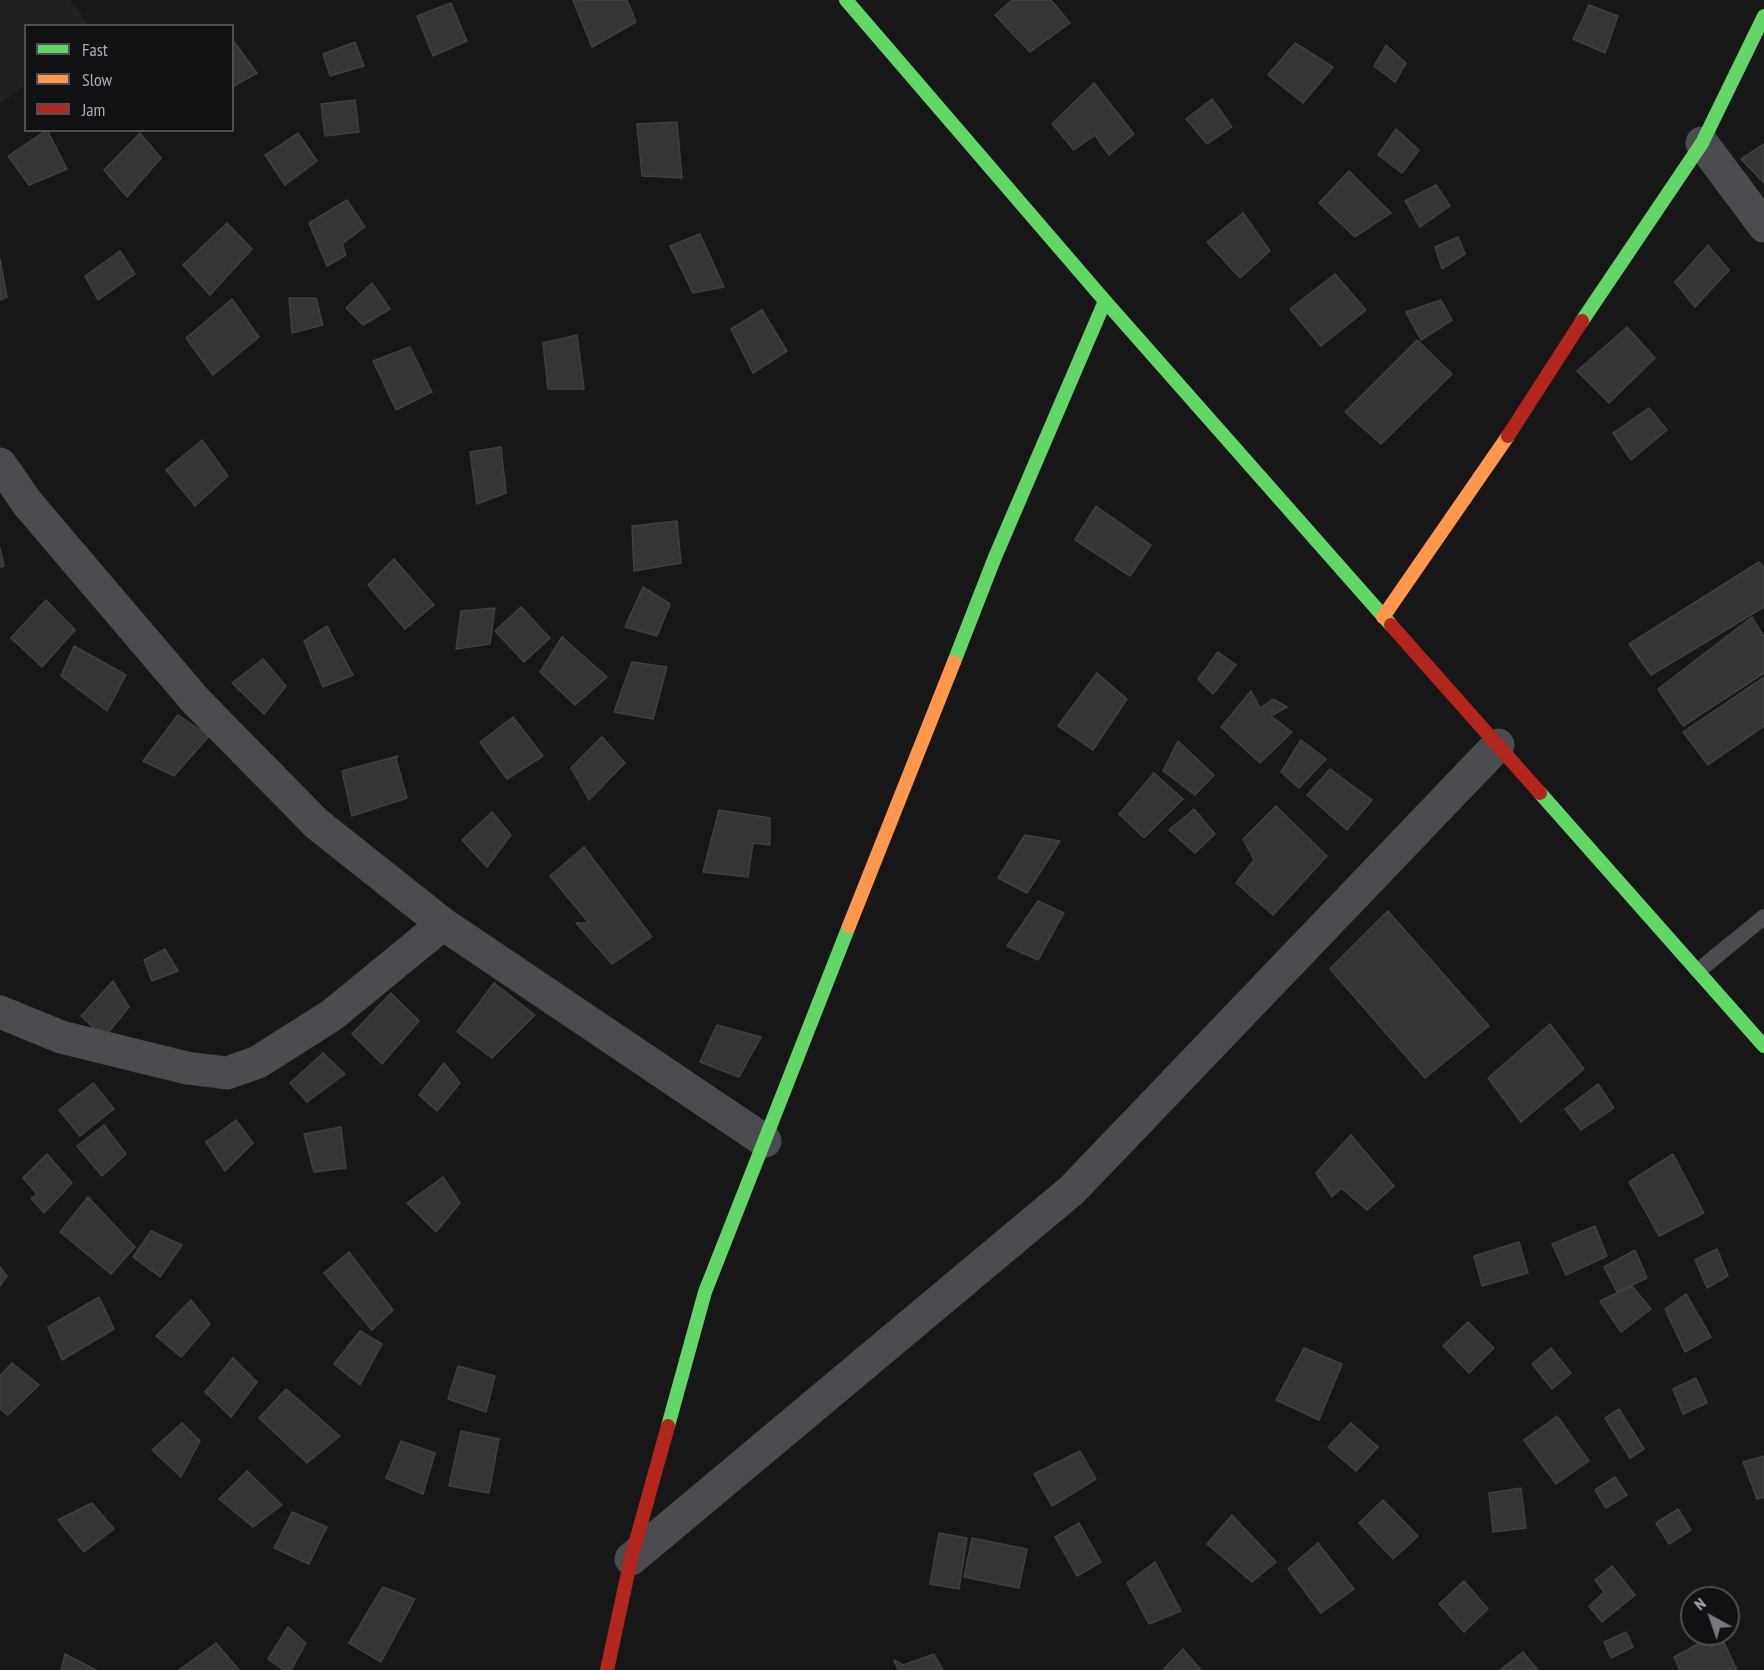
<!DOCTYPE html>
<style>
body{margin:0}
#map{position:relative;width:1764px;height:1670px;overflow:hidden;background:#171717;font-family:"PT Sans Narrow",sans-serif}
canvas{display:block}
.legend{position:absolute;left:24px;top:24px;width:210px;height:108px;box-sizing:border-box;background:#111113;border:2px solid #4d4f55;margin:0;padding:8px 10px;list-style:none;font-size:18px;color:#a8adb8}
.legend li{display:flex;align-items:center;gap:12px;height:30px}
.legend b{width:30px;border:2px solid #4d4f55}
.north{position:absolute;left:1680px;top:1586px;width:60px;height:60px;box-sizing:border-box;background:#111113;border:2px solid #4d4f55;border-radius:50%;rotate:320deg;font-size:16px;font-weight:700;line-height:24px;text-align:center;color:#a8adb8}
.north::after{content:'';display:block;margin:auto;width:21px;height:27px;background:#757880;clip-path:polygon(50% 0,100% 100%,50% 72%,0 100%)}
</style>
<div id="map">
<canvas width="1764" height="1670"></canvas>
<ul class="legend">
<li><b style="height:8px;background:#63d668"></b>Fast</li>
<li><b style="height:8px;background:#ff974d"></b>Slow</li>
<li><b style="height:8px;background:#b3261e"></b>Jam</li>
</ul>
<div class="north">N</div>
</div>
<script>
const ctx = document.querySelector('canvas').getContext('2d');
ctx.lineJoin = 'round';
function fillPath(path, color) { ctx.fillStyle = color; ctx.fill(path, 'evenodd'); }
const shape = rows => new Path2D(rows.map(r => 'M' + r).join(''));
function strokePath(path, color, width, dash) { ctx.strokeStyle = color; ctx.lineWidth = width; ctx.lineCap = dash ? 'butt' : 'round'; ctx.setLineDash(dash || []); ctx.stroke(path); }
fillPath(shape([
 [0,0,70,0,89,25,26,26,25,85,0,104]
]), '#212123');
const building = shape([
 [573,0,627,0,636,22,592,47,573,0],
 [1012,0,1051,0,1070,23,1030,52,995,15,1012,0],
 [451,3,467,41,433,56,417,16,451,3],
 [1589,5,1618,16,1605,53,1573,39,1589,5],
 [232,39,257,73,232,87,232,39],
 [355,42,364,66,330,76,323,54,355,42],
 [1295,43,1333,67,1303,103,1268,75,1295,43],
 [1386,45,1406,63,1395,82,1374,66,1386,45],
 [1094,83,1134,134,1109,155,1095,135,1074,150,1052,124,1094,83],
 [1212,99,1232,127,1207,144,1186,119,1212,99],
 [355,100,359,132,325,136,321,104,355,100],
 [677,122,682,178,642,176,637,124,677,122],
 [1396,129,1419,150,1402,173,1378,155,1396,129],
 [47,130,67,169,29,185,8,156,47,130],
 [140,133,161,158,127,197,104,170,140,133],
 [298,133,317,161,285,185,265,155,298,133],
 [1764,144,1764,183,1741,159,1764,144],
 [1349,171,1391,213,1355,237,1319,203,1349,171],
 [1436,185,1450,206,1420,227,1405,201,1436,185],
 [347,200,365,227,342,244,346,255,327,266,309,223,347,200],
 [1243,213,1270,251,1240,278,1207,242,1243,213],
 [227,223,252,249,210,295,183,265,227,223],
 [700,234,724,287,693,293,670,246,700,234],
 [1458,237,1465,254,1442,269,1435,247,1458,237],
 [1708,245,1729,270,1695,307,1675,282,1708,245],
 [120,251,135,274,98,300,85,276,120,251],
 [0,259,7,297,0,300,0,259],
 [1335,274,1366,310,1321,346,1290,309,1335,274],
 [372,283,390,309,363,325,346,308,372,283],
 [289,298,316,298,323,325,292,333,289,298],
 [232,299,259,337,213,375,186,338,232,299],
 [1441,300,1452,320,1421,340,1406,312,1441,300],
 [762,310,787,351,753,373,731,329,762,310],
 [1627,327,1655,358,1609,403,1577,371,1627,327],
 [577,335,584,389,548,389,543,343,577,335],
 [1417,340,1452,374,1381,444,1345,412,1417,340],
 [410,347,432,392,396,410,373,361,410,347],
 [1649,408,1667,430,1631,460,1613,433,1649,408],
 [202,440,228,476,195,506,166,470,202,440],
 [501,447,506,493,477,504,470,452,501,447],
 [1096,506,1151,545,1130,576,1075,540,1096,506],
 [677,521,681,563,634,571,632,526,677,521],
 [0,548,4,566,0,567,0,548],
 [394,559,434,605,405,629,368,585,394,559],
 [1759,562,1764,568,1764,607,1651,675,1629,644,1759,562],
 [643,587,670,604,657,636,625,627,643,587],
 [46,600,75,630,42,667,11,638,46,600],
 [521,607,550,638,524,662,495,631,521,607],
 [495,608,490,644,456,649,461,611,495,608],
 [1752,617,1764,637,1764,673,1683,726,1658,689,1752,617],
 [327,626,353,675,323,687,304,641,327,626],
 [562,637,607,677,575,705,540,672,562,637],
 [74,646,126,675,107,711,61,676,74,646],
 [1218,652,1236,665,1213,694,1198,679,1218,652],
 [263,659,286,686,264,714,232,683,263,659],
 [632,662,667,667,653,719,614,712,632,662],
 [1097,673,1127,699,1093,750,1058,726,1097,673],
 [1764,677,1764,726,1708,765,1683,732,1764,677],
 [1251,691,1260,708,1273,699,1287,707,1271,716,1292,732,1260,763,1221,727,1251,691],
 [178,715,209,736,174,776,143,761,178,715],
 [513,717,543,756,507,779,480,742,513,717],
 [602,737,625,763,589,800,571,768,602,737],
 [1301,740,1326,759,1299,788,1281,772,1301,740],
 [1178,741,1214,775,1195,795,1163,771,1178,741],
 [398,756,396,759,407,798,352,816,342,771,398,756],
 [1330,769,1372,800,1347,830,1307,795,1330,769],
 [1154,773,1183,799,1144,838,1119,814,1154,773],
 [1276,806,1327,856,1273,915,1236,883,1254,860,1243,839,1276,806],
 [1194,809,1215,834,1195,853,1169,830,1194,809],
 [719,810,770,818,770,845,753,843,748,877,703,872,719,810],
 [492,812,511,835,487,867,462,840,492,812],
 [1025,835,1060,841,1027,893,998,878,1025,835],
 [584,847,652,937,612,964,576,923,589,923,550,876,584,847],
 [1038,901,1064,913,1038,960,1007,946,1038,901],
 [1388,911,1489,1026,1425,1078,1330,969,1388,911],
 [165,949,178,971,152,981,144,960,165,949],
 [113,981,129,1007,104,1038,81,1016,113,981],
 [494,983,535,1015,492,1058,457,1032,494,983],
 [391,993,419,1021,382,1064,352,1034,391,993],
 [1550,1024,1584,1069,1521,1122,1488,1078,1550,1024],
 [717,1025,761,1037,739,1077,700,1062,717,1025],
 [323,1053,345,1074,307,1102,290,1083,323,1053],
 [444,1063,460,1083,437,1111,419,1095,444,1063],
 [93,1083,114,1109,80,1136,59,1110,93,1083],
 [1598,1084,1614,1108,1581,1130,1565,1109,1598,1084],
 [236,1120,253,1143,225,1171,206,1142,236,1120],
 [104,1125,126,1154,102,1176,77,1146,104,1125],
 [341,1127,346,1168,314,1172,304,1134,341,1127],
 [1351,1135,1394,1186,1367,1210,1341,1188,1332,1197,1316,1173,1351,1135],
 [47,1154,72,1183,44,1213,31,1198,37,1194,23,1178,47,1154],
 [1673,1154,1704,1213,1659,1236,1629,1182,1673,1154],
 [443,1177,460,1203,436,1232,407,1203,443,1177],
 [88,1197,135,1247,111,1274,60,1232,88,1197],
 [1595,1226,1607,1256,1566,1275,1552,1244,1595,1226],
 [151,1231,182,1245,160,1277,133,1257,151,1231],
 [1519,1242,1528,1273,1482,1286,1474,1256,1519,1242],
 [1717,1249,1728,1276,1707,1288,1695,1260,1717,1249],
 [1635,1250,1647,1278,1617,1292,1604,1267,1635,1250],
 [349,1252,393,1310,372,1330,324,1273,349,1252],
 [0,1267,7,1276,0,1286,0,1267],
 [1632,1286,1651,1309,1621,1332,1600,1301,1632,1286],
 [1686,1294,1711,1337,1685,1352,1665,1309,1686,1294],
 [99,1297,114,1329,62,1360,48,1327,99,1297],
 [191,1300,210,1324,181,1357,156,1336,191,1300],
 [1468,1322,1494,1348,1469,1373,1443,1346,1468,1322],
 [360,1331,382,1344,360,1385,334,1364,360,1331],
 [1304,1348,1342,1364,1319,1420,1276,1400,1304,1348],
 [1551,1348,1571,1373,1552,1389,1532,1364,1551,1348],
 [233,1358,257,1382,231,1417,205,1392,233,1358],
 [12,1363,39,1385,8,1415,0,1409,0,1376,12,1363],
 [458,1366,495,1376,486,1412,448,1399,458,1366],
 [1696,1378,1707,1403,1683,1414,1673,1389,1696,1378],
 [286,1389,340,1436,307,1463,259,1418,286,1389],
 [1619,1409,1644,1449,1630,1458,1605,1418,1619,1409],
 [1557,1416,1589,1461,1556,1484,1524,1440,1557,1416],
 [182,1423,200,1441,181,1477,152,1450,182,1423],
 [1351,1423,1378,1447,1356,1471,1328,1447,1351,1423],
 [461,1431,499,1439,489,1493,449,1486,461,1431],
 [401,1441,435,1453,423,1494,386,1478,401,1441],
 [1080,1451,1096,1479,1052,1506,1034,1474,1080,1451],
 [1764,1456,1764,1497,1757,1499,1743,1462,1764,1456],
 [247,1471,282,1505,253,1527,219,1499,247,1471],
 [1615,1477,1627,1495,1606,1508,1595,1490,1615,1477],
 [1521,1488,1526,1528,1493,1532,1489,1493,1521,1488],
 [1383,1500,1418,1536,1393,1559,1359,1523,1383,1500],
 [92,1503,114,1529,84,1552,58,1520,92,1503],
 [1678,1509,1691,1530,1669,1544,1656,1523,1678,1509],
 [292,1512,327,1527,309,1564,274,1548,292,1512],
 [1232,1515,1276,1562,1252,1582,1207,1544,1232,1515],
 [1079,1523,1101,1562,1077,1576,1055,1537,1079,1523],
 [939,1533,967,1538,959,1589,930,1584,939,1533],
 [972,1538,1027,1549,1019,1588,964,1577,972,1538],
 [1318,1543,1354,1589,1321,1613,1288,1569,1318,1543],
 [1155,1562,1181,1611,1149,1624,1127,1583,1155,1562],
 [1612,1566,1635,1595,1602,1622,1589,1606,1604,1592,1595,1580,1612,1566],
 [1464,1581,1488,1609,1464,1632,1439,1604,1464,1581],
 [383,1587,415,1599,381,1662,349,1643,383,1587],
 [288,1627,306,1643,291,1670,284,1670,268,1659,288,1627],
 [1626,1632,1633,1647,1611,1658,1604,1642,1626,1632],
 [1716,1634,1720,1634,1737,1670,1680,1670,1674,1657,1716,1634],
 [216,1643,239,1670,179,1670,216,1643],
 [1183,1649,1201,1670,1163,1670,1183,1649],
 [1523,1652,1538,1670,1500,1670,1523,1652],
 [65,1654,96,1670,61,1670,65,1654],
 [934,1654,943,1670,898,1670,894,1660,903,1665,934,1654]
]);
fillPath(building, '#353536');
strokePath(building, '#3f4043', 1.5);
strokePath(shape([
 [1698,971,1764,917]
]), '#4b4c50', 16);
strokePath(shape([
 [1702,143,1764,226],
 [0,464,28,504,195,700,317,824,443,924,765,1141],
 [0,1012,61,1037,187,1068,227,1073,258,1062,332,1015,443,924],
 [631,1559,1072,1190,1498,745]
]), '#4b4c50', 33);
strokePath(shape([
 [846,0,1105,301,1391,625],
 [1582,321,1702,143,1764,16],
 [954,662,995,557,1105,301],
 [1540,793,1764,1046],
 [668,1426,705,1292,849,926]
]), '#63d668', 14);
strokePath(shape([
 [1383,617,1508,436],
 [849,926,954,662]
]), '#ff974d', 14);
strokePath(shape([
 [1508,436,1582,321],
 [1391,625,1540,793],
 [607,1670,631,1559,668,1426]
]), '#b3261e', 14);
</script>
